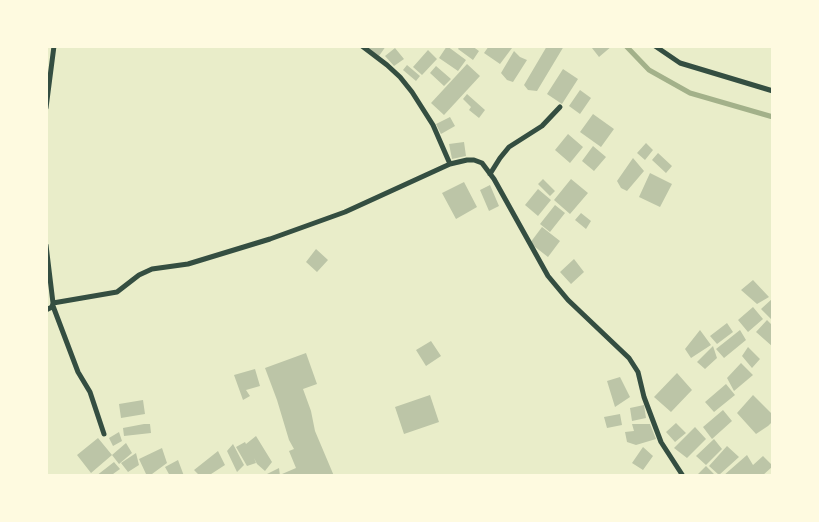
<!DOCTYPE html>
<style>
body{margin:0}
#map{position:relative;width:819px;height:522px;overflow:hidden;background:#e9edc9;font-family:Karla,sans-serif}
canvas{display:block}
.frame{position:absolute;inset:0;border:48px solid #fefae0;pointer-events:none}
</style>
<div id="map">
<canvas width="819" height="522"></canvas>
<div class="frame"></div>
</div>
<script>
const ctx = document.querySelector('canvas').getContext('2d');
ctx.lineJoin = 'round';
const shape = rows => new Path2D(rows.map(r => 'M' + r).join(''));
function strokePath(path, color, width, dash) { ctx.strokeStyle = color; ctx.lineWidth = width; ctx.lineCap = dash ? 'butt' : 'round'; ctx.setLineDash(dash || []); ctx.stroke(path); }
function fillPath(path, color) { ctx.fillStyle = color; ctx.fill(path, 'evenodd'); }
strokePath(shape([
 [626,46,649,70,690,93,773,117]
]), '#a3b18a', 5);
fillPath(shape([
 [364,46,386,46,379,56],
 [447,46,466,60,458,71,439,58],
 [460,46,472,46,479,51,473,60,458,49],
 [489,46,509,46,512,48,500,64,484,53],
 [547,46,564,46,537,91,528,90,524,85],
 [594,46,612,46,599,57,592,48],
 [395,48,404,59,394,66,385,56],
 [428,50,437,59,422,75,413,67],
 [514,51,520,57,527,60,513,82,507,80,501,73],
 [467,64,480,76,444,115,431,103],
 [407,65,420,76,416,81,403,70],
 [436,66,451,79,444,86,430,73],
 [563,69,578,79,562,104,547,94],
 [580,90,591,98,580,114,569,106],
 [467,94,485,110,479,118,469,110,471,107,463,99],
 [593,114,614,129,601,147,580,132],
 [450,117,455,126,441,134,436,124],
 [568,134,583,147,570,163,555,150],
 [464,142,466,156,452,159,449,144],
 [646,143,653,150,645,160,637,153],
 [593,146,606,157,594,171,582,161],
 [658,153,672,166,666,173,652,160],
 [633,158,644,171,627,191,621,188,617,181],
 [650,173,672,184,660,207,639,197],
 [543,179,555,191,550,196,538,184],
 [571,179,588,193,570,214,554,200],
 [464,182,477,207,456,219,442,193],
 [490,185,499,206,489,211,480,190],
 [538,189,551,200,538,216,525,205],
 [555,205,565,213,550,232,540,224],
 [581,213,591,221,586,229,575,220],
 [542,227,560,241,548,257,530,243],
 [316,249,328,260,317,272,306,262],
 [574,259,584,272,571,284,560,272],
 [753,280,769,297,757,304,741,290],
 [773,298,773,321,761,309],
 [753,307,763,319,748,332,738,320],
 [767,320,773,326,773,347,756,332],
 [727,323,733,332,717,344,710,336],
 [700,330,711,345,691,358,685,349],
 [740,330,746,340,724,358,716,349],
 [431,341,441,356,426,366,416,350],
 [713,346,717,358,705,369,697,362],
 [748,347,760,359,752,368,742,356],
 [306,353,317,384,303,389,311,411,315,431,334,476,282,476,282,474,296,468,289,451,294,449,289,440,277,400,265,368],
 [741,363,753,375,734,391,727,378],
 [255,369,260,386,246,390,250,396,243,400,234,375],
 [677,373,692,390,671,412,654,397],
 [620,377,630,397,615,407,607,381],
 [726,384,735,395,714,412,705,402],
 [430,395,439,422,404,434,395,407],
 [753,395,773,415,773,421,768,426,756,434,737,413],
 [143,400,145,414,121,418,119,404],
 [644,405,646,418,632,421,630,408],
 [723,410,732,421,712,439,703,427],
 [620,414,622,425,607,428,604,417],
 [676,423,686,433,675,442,666,432],
 [144,424,150,424,151,433,124,436,123,428],
 [632,424,650,424,656,439,636,445,627,442,625,432,634,431],
 [695,427,706,439,687,458,674,448],
 [119,432,122,441,113,446,109,438],
 [256,436,272,462,265,471,257,464,254,458,256,463,247,466,236,447,245,442,246,444],
 [98,438,112,455,91,473,77,455],
 [714,439,722,449,706,465,696,456],
 [126,443,132,453,119,464,112,455],
 [233,444,244,465,237,472,227,451],
 [727,446,739,457,719,475,709,466],
 [643,447,653,456,643,470,632,463],
 [162,448,167,463,152,474,146,474,139,459],
 [218,451,225,465,208,476,200,476,194,470],
 [136,453,139,465,128,472,121,463],
 [747,455,753,465,763,456,773,466,762,476,723,476],
 [178,460,184,476,170,476,165,467],
 [114,462,120,469,113,474,114,476,96,476],
 [706,466,716,476,696,476],
 [279,468,280,476,263,476]
]), '#bcc5a7');
strokePath(shape([
 [655,46,680,63,773,91],
 [46,108,54,46],
 [450,164,467,160,474,160,482,163,494,179,548,276,568,300,629,358,638,372,644,397,661,442,683,476],
 [490,174,500,158,509,147,542,126,560,107],
 [46,245,53,303,52,307,46,310],
 [53,303,117,292,139,275,152,269,188,264,270,239,345,212,450,164,433,125,412,92,400,77,387,65,362,46],
 [53,306,78,372,90,392,104,434]
]), '#344e41', 5);
</script>
